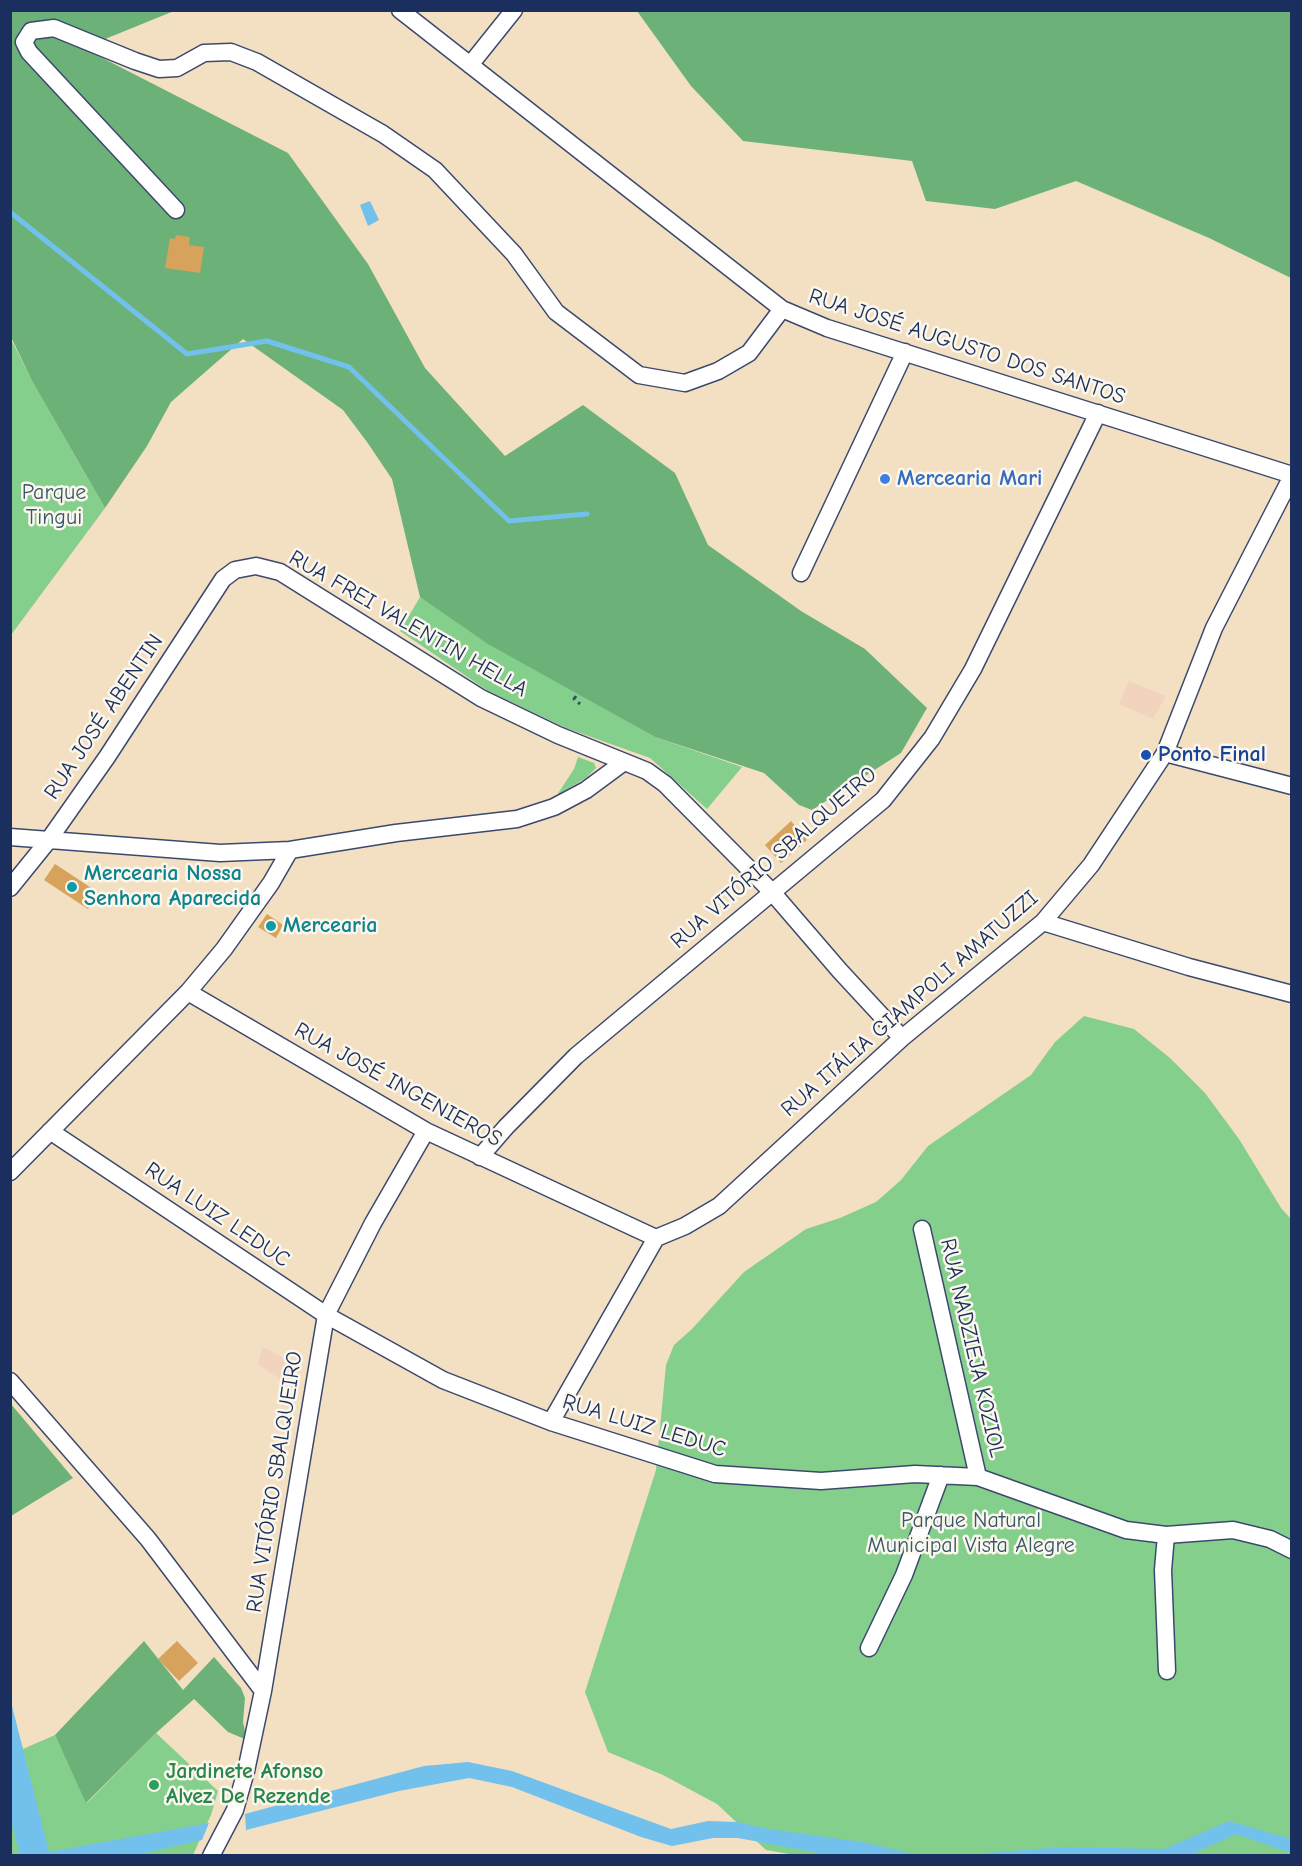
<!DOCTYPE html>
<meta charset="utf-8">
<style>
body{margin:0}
#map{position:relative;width:1302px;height:1866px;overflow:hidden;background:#f3dfc2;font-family:"Comic Neue",sans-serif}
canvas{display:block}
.frame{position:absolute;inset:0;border:12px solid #1b2f5e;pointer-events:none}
</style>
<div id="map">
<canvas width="1302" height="1866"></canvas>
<div class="frame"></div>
</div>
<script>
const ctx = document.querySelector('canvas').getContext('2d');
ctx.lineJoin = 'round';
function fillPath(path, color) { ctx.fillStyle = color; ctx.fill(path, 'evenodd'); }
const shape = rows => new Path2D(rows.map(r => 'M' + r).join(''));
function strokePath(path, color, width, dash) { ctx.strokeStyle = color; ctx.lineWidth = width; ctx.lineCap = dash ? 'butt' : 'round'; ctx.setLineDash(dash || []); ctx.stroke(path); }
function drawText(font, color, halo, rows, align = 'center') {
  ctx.font = font + ' "Comic Neue",sans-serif'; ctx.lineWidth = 5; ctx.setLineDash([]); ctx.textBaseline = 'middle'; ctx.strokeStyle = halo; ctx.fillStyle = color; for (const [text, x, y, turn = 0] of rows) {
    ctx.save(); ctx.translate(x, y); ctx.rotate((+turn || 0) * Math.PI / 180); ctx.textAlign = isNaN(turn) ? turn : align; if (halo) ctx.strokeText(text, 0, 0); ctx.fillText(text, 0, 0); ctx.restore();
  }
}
fillPath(shape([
 [1129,681,1166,696,1153,719,1119,704],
 [263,1347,299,1366,292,1387,257,1364]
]), '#f2d4be');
fillPath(shape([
 [10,337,32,381,105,508,11,635],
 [420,597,579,694,655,737,742,767,707,809,650,758,566,728,488,691,400,631],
 [578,757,594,763,596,768,586,778,557,795,574,769],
 [1084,1016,1134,1029,1170,1058,1205,1093,1239,1139,1281,1208,1291,1219,1291,1855,801,1856,766,1850,717,1804,663,1775,608,1752,585,1692,656,1470,666,1365,674,1345,692,1329,744,1272,806,1229,840,1218,876,1202,901,1180,928,1146,1031,1075,1055,1042],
 [10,1702,23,1749,55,1735,87,1803,156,1733,218,1791,211,1815,193,1855,11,1855]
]), '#85cf8c');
fillPath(shape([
 [11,11,174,11,83,48,288,153,368,264,425,368,505,456,583,405,675,473,708,545,801,611,865,649,927,708,901,753,812,810,799,805,764,773,655,737,488,644,420,597,392,479,367,442,343,410,243,339,171,402,147,446,105,508,32,381,11,337],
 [637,11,1291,11,1291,278,1209,238,1076,181,995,209,926,201,912,161,743,141,691,86],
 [11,1404,73,1478,11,1516,10,1516],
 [144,1641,183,1690,214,1657,241,1688,245,1698,243,1722,247,1740,228,1732,194,1699,156,1733,86,1803,55,1735]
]), '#6cb278');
fillPath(shape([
 [370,201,379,220,368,226,360,205],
 [11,1702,49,1852,209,1823,202,1840,136,1855,20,1855,11,1821],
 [468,1762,512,1771,671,1829,708,1821,737,1822,768,1829,862,1842,918,1855,830,1855,738,1838,713,1838,672,1846,641,1837,512,1787,469,1778,399,1791,246,1830,245,1814,424,1766],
 [1229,1821,1291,1839,1291,1853,1236,1834,1190,1855,959,1855,1064,1847,1164,1849]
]), '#71c1ec');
strokePath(shape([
 [10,212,187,354,267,341,349,367,509,521,587,514]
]), '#71c1ec', 5);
fillPath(shape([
 [176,235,190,237,189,245,204,247,200,273,165,268,170,238,175,239],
 [791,821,807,840,781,863,765,845],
 [55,864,99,893,88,909,44,880],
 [267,914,283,925,276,938,258,927],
 [177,1641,198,1663,179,1681,158,1659]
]), '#d6a25c');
const minor = shape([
 [400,10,782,309,827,328,1292,475],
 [470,65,514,10],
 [176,210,29,52,24,42,31,31,54,28,135,61,159,69,177,68,204,53,231,52,257,62,383,134,435,170,514,254,556,312,639,375,685,383,718,371,749,353,782,309],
 [801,573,905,352],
 [1165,753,1292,786],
 [10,837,220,853,290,850,396,833,517,819,554,807,586,790,624,762],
 [10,888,48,841,107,757,223,579,235,570,256,566,280,572,481,698,558,735,647,771,665,784,772,892,840,971,902,1038],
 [1043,922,1189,967,1292,994],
 [188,992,426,1131,656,1238],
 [50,1131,326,1315,443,1380,551,1422,715,1474,821,1481,915,1474,978,1477,1126,1530,1166,1535,1233,1530,1270,1539,1292,1550],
 [480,1157,506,1127,576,1056,883,800,932,738,973,669,1098,413],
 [10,1172,188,992,224,949,271,883,290,850],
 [922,1229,978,1477],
 [10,1381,148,1539,263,1691],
 [551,1422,656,1238,685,1226,719,1206,902,1038,1043,922,1091,865,1165,753,1214,628,1292,476],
 [1166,1535,1163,1570,1167,1671],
 [869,1648,904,1575,941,1475],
 [211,1856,235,1810,246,1771,263,1691,326,1315,373,1223,426,1131]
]);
strokePath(minor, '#3b496d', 19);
strokePath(shape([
 [576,696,574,699,580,704]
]), '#3b496d', 3, [4.5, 4.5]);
strokePath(minor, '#fff', 16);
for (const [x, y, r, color] of [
 [885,479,6,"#3f7fe0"],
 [1146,755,6,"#1a4fb4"],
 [72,887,6,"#0f9aa8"],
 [271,926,6,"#0f9aa8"],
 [154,1785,6,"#2e9e5b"]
]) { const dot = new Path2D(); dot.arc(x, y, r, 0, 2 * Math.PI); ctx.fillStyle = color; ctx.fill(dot); strokePath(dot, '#fbf7ec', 2); }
drawText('22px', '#1b2f5e', '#fbf7ec', [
 ["RUA JOSÉ AUGUSTO DOS SANTOS",967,347,18],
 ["RUA FREI VALENTIN HELLA",408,624,30],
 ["RUA JOSÉ ABENTIN",104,717,-56],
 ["RUA VITÓRIO SBALQUEIRO",774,858,-41],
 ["RUA ITÁLIA GIAMPOLI AMATUZZI",910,1004,-41],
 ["RUA JOSÉ INGENIEROS",398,1085,29],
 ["RUA LUIZ LEDUC",217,1215,34],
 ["RUA NADZIEJA KOZIOL",972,1348,77],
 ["RUA LUIZ LEDUC",644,1426,17],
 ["RUA VITÓRIO SBALQUEIRO",275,1482,-81]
]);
drawText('bold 22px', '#366cbe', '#fbf7ec', [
 ["Mercearia Mari",897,479]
], 'left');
drawText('22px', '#36576a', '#fbf7ec', [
 ["Parque",54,493],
 ["Tingui",54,518],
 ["Parque Natural",971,1521],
 ["Municipal Vista Alegre",971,1546]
]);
drawText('bold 22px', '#164399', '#fbf7ec', [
 ["Ponto Final",1158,755]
], 'left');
drawText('bold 22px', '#0d838f', '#fbf7ec', [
 ["Mercearia Nossa",84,874],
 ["Senhora Aparecida",84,899],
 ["Mercearia",283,926]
], 'left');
drawText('bold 22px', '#27864d', '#fbf7ec', [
 ["Jardinete Afonso",166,1772],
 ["Alvez De Rezende",166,1797]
], 'left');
</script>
